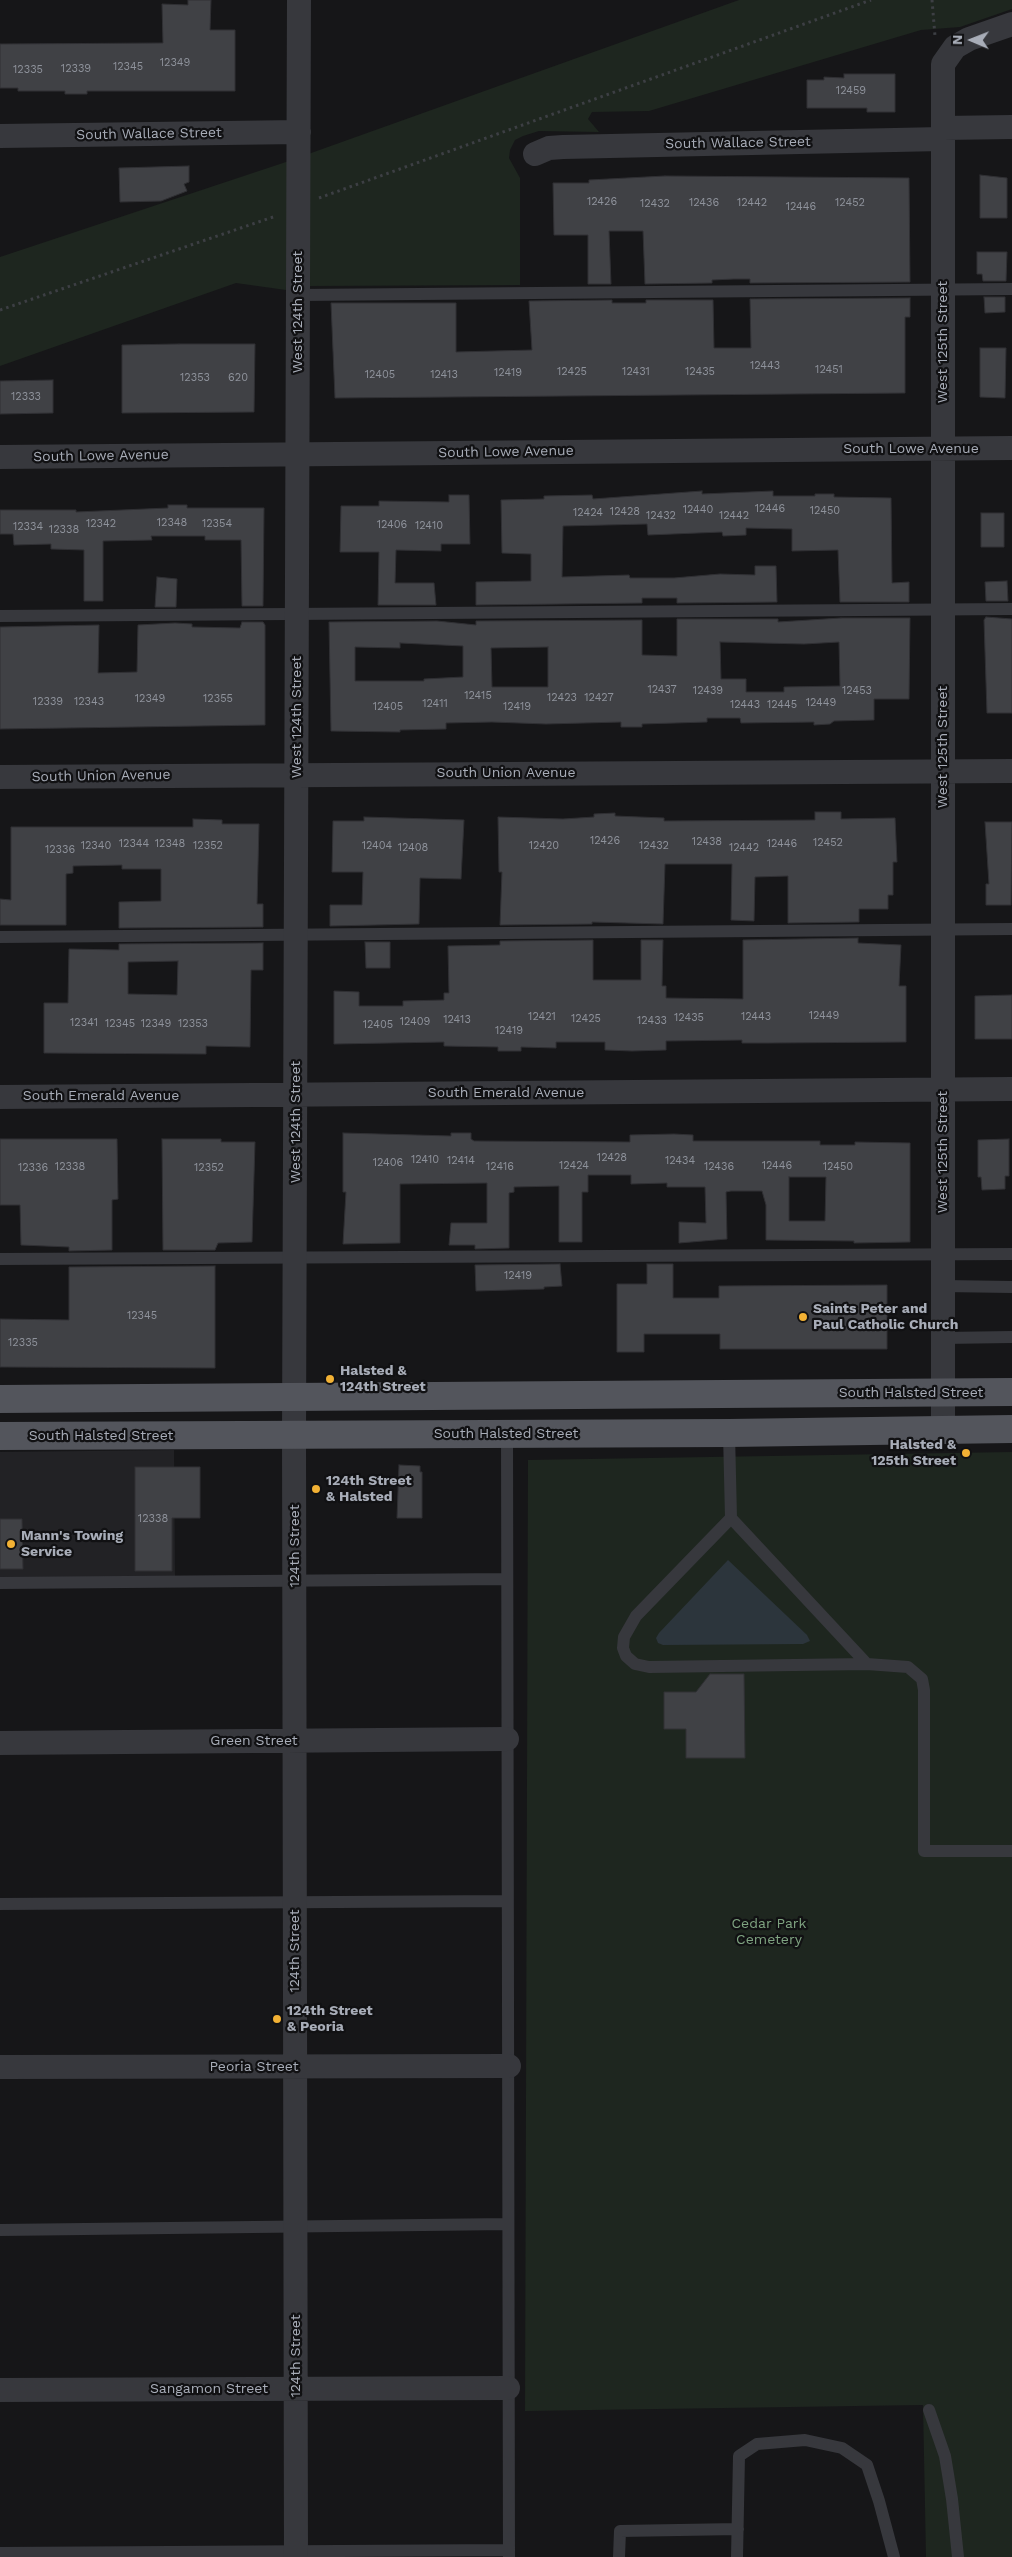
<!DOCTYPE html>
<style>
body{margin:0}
#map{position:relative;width:1012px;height:2557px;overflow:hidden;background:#161618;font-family:"Work Sans",sans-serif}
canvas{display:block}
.north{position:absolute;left:947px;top:15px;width:50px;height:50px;-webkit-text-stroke:4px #111113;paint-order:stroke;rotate:271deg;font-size:14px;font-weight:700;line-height:20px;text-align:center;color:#a8adb8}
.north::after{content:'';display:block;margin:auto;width:18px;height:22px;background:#a8adb8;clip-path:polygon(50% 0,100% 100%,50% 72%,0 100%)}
</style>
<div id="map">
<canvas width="1012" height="2557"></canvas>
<div class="north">N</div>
</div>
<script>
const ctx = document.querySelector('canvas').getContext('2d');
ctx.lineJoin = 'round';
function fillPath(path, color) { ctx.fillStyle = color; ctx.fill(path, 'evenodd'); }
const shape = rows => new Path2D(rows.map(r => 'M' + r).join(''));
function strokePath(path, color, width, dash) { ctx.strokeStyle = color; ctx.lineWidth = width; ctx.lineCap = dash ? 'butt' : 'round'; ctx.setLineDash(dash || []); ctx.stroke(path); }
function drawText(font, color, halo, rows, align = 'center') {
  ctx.font = font + ' "Work Sans",sans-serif'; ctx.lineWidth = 4.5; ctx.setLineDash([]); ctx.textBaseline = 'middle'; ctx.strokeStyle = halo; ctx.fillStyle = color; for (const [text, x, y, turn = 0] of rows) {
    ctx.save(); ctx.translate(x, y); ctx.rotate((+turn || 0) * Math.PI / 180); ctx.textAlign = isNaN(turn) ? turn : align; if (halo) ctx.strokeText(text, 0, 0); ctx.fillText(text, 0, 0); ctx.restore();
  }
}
fillPath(shape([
 [174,1450,175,1577,0,1579,0,1452]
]), '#222225');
fillPath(shape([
 [739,0,1012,0,1012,9,960,27,921,30,649,111,592,112,588,119,599,132,539,131,523,136,515,140,510,150,509,158,520,178,520,285,310,286,286,290,236,283,0,366,0,257,286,162],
 [1012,1452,1012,2557,926,2557,923,2405,525,2411,528,1460]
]), '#1e261f');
fillPath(shape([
 [728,1560,807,1635,810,1641,803,1644,663,1645,658,1643,656,1638,659,1633]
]), '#2c353c');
const building = shape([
 [188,0,211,0,210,30,235,30,235,91,87,91,87,94,65,94,65,91,18,91,18,88,0,88,0,44,163,43,162,4,188,5,188,0],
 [844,74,895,74,895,112,867,112,867,108,807,108,807,80,824,80,824,77,844,78,844,74],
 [189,166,189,182,184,184,187,191,161,201,120,202,119,168,189,166],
 [980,175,1007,178,1007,218,980,218,980,175],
 [665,176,909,178,910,282,750,283,750,279,734,279,712,280,712,283,645,284,643,231,609,231,611,284,588,284,588,235,554,235,553,183,589,183,589,180,665,176],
 [977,252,1007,252,1006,281,983,281,982,274,977,274,977,252],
 [984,297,1005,297,1005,312,985,313,984,297],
 [910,298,910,317,905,317,905,393,335,398,331,303,456,303,456,352,532,350,529,301,612,300,612,303,646,303,646,300,713,300,714,348,751,348,750,299,910,298],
 [179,344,255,344,254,412,122,413,122,345,179,344],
 [980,348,1006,348,1005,398,980,397,980,348],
 [53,380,53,413,0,414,0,381,53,380],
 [702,491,702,494,773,491,773,496,815,496,815,494,834,494,834,497,891,498,892,583,909,582,909,602,840,602,838,550,792,551,792,529,746,528,746,535,723,536,722,532,648,535,647,524,563,526,562,577,629,575,630,578,674,578,720,574,755,575,755,566,776,566,777,602,677,603,677,598,642,598,642,603,476,605,476,582,531,581,531,554,502,553,501,500,544,499,544,496,592,495,593,499,702,491],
 [449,495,469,495,470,544,441,544,441,551,396,550,395,583,434,583,436,605,378,605,379,552,340,552,341,506,379,506,379,501,449,502,449,495],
 [168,505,187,505,187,508,264,508,263,606,242,606,241,540,205,540,205,536,151,536,152,540,103,541,103,601,84,601,84,550,51,549,51,544,14,545,13,534,0,534,0,510,76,510,76,512,168,508,168,505],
 [981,513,1004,513,1004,547,981,547,981,513],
 [157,577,177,579,176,607,155,607,157,577],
 [1007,581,1008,601,986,601,985,582,1007,581],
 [986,617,1012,619,1012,713,987,713,984,620,986,617],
 [841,618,910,618,909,699,874,699,874,720,834,721,830,724,814,725,814,722,741,723,740,718,707,718,707,722,642,724,642,727,621,727,621,722,546,724,492,722,446,723,446,729,400,730,400,732,331,731,329,622,437,621,476,625,476,621,642,620,642,655,677,656,677,619,778,619,778,622,841,618],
 [720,642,804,644,839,642,840,686,784,687,784,692,746,692,746,679,721,679,720,642],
 [400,643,463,646,463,677,424,679,424,681,355,681,355,647,400,648,400,643],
 [548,647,548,687,492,687,491,648,548,647],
 [242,622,263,622,265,625,265,725,0,729,0,627,99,625,98,673,137,672,138,625,175,623,192,624,192,627,240,628,242,622],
 [815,812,841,812,841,819,895,818,897,862,893,862,893,895,888,895,888,909,859,909,859,922,788,923,788,876,755,877,754,921,731,920,732,864,665,864,663,924,592,922,592,924,500,925,502,872,499,872,498,817,563,819,594,817,594,814,615,813,615,816,664,818,664,821,815,820,815,812],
 [364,817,464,820,461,879,420,878,419,924,330,926,330,905,362,905,363,872,332,872,333,821,364,821,364,817],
 [193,819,222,820,222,824,259,824,257,904,263,904,263,927,119,928,119,902,161,901,161,869,122,869,122,865,73,866,73,873,66,874,66,925,0,925,0,899,11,900,11,827,193,827,193,819],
 [985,822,1012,822,1011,905,986,905,986,884,989,884,985,822],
 [858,938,858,943,901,945,899,986,906,986,906,1042,769,1043,742,1043,742,1040,666,1041,666,1050,632,1051,605,1050,605,1042,556,1042,556,1048,521,1047,521,1051,498,1051,498,1047,444,1046,444,1042,334,1044,334,991,359,992,359,1006,403,1006,403,1001,444,1000,444,993,449,993,448,946,500,945,500,941,593,940,593,980,641,980,641,940,663,940,662,986,666,986,666,998,743,999,743,940,858,938],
 [365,942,390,942,390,968,366,968,365,942],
 [263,943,263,970,251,970,250,1047,206,1046,206,1054,44,1053,44,1003,68,1003,69,949,119,950,119,944,263,943],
 [178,961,177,995,128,994,128,962,178,961],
 [1012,995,1012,1039,975,1039,975,996,1012,995],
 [343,1133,451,1136,451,1133,471,1133,471,1139,474,1141,630,1142,630,1135,674,1134,693,1135,693,1141,820,1141,820,1145,855,1145,855,1142,910,1143,910,1242,854,1243,854,1241,766,1240,766,1205,762,1191,731,1191,726,1192,727,1239,679,1243,679,1222,706,1223,705,1187,667,1187,667,1183,631,1184,631,1175,588,1175,588,1192,582,1192,582,1242,559,1242,559,1186,514,1187,514,1192,509,1193,509,1248,475,1249,475,1245,449,1245,451,1223,487,1223,487,1183,400,1184,400,1243,343,1244,346,1192,343,1192,343,1133],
 [789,1177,826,1177,825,1221,789,1221,789,1177],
 [0,1139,117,1139,118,1199,112,1200,112,1250,69,1251,69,1247,21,1245,20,1205,0,1205,0,1139],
 [162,1139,221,1139,221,1142,255,1142,252,1242,218,1243,215,1250,163,1250,162,1139],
 [1009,1139,1009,1176,1005,1176,1005,1189,982,1190,981,1177,978,1177,978,1140,1009,1139],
 [560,1264,562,1286,544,1287,544,1289,476,1291,475,1265,560,1264],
 [647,1264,673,1264,673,1298,719,1298,719,1286,887,1285,887,1349,720,1349,720,1334,644,1334,644,1352,617,1352,617,1284,647,1284,647,1264],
 [215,1266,215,1368,0,1367,0,1319,69,1320,69,1267,215,1266],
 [399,1465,420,1466,420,1472,422,1472,422,1518,397,1518,399,1465],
 [135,1467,200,1467,200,1518,172,1518,172,1571,135,1571,135,1467],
 [0,1519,22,1519,23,1569,0,1569,0,1519],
 [710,1674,744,1674,745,1758,686,1758,686,1729,664,1729,664,1692,696,1692,710,1674]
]);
fillPath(building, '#404145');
strokePath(building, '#303034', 1);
strokePath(shape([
 [932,0,935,36],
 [319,198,871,0],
 [0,310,276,216]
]), '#3d3f44', 3, [2.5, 4]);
strokePath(shape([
 [298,295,1012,289],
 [0,616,1012,609],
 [0,937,1012,929],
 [0,1259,1012,1254],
 [943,1286,1012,1287],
 [943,1338,1012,1337],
 [729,1433,731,1518,867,1664],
 [507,1434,509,2557],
 [731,1518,636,1616,624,1637,623,1648,626,1656,635,1664,649,1667,867,1664,908,1667,922,1679,924,1690,924,1851,1012,1851],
 [0,1583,507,1579],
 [0,1904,507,1901],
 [0,2230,508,2224],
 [929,2410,945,2456,952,2499,958,2557],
 [0,2553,509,2550],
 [619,2557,620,2531,738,2529],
 [737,2557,739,2456,757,2444,805,2440,842,2448,867,2465,879,2501,894,2557]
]), '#37383d', 12);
strokePath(shape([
 [943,128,1012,127],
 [0,136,299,132],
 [535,154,549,148,563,147,942,139],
 [0,457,1012,448],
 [0,777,1012,771],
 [0,1097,1012,1089],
 [943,1429,943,64,955,47,969,39,1012,24],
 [0,1743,507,1739],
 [0,2067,509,2066],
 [0,2390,508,2388],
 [296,2557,294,1435,299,0]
]), '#37383d', 24);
strokePath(shape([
 [0,1399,1012,1392],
 [0,1436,729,1433,1012,1429]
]), '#53555c', 28);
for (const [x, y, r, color] of [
 [803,1317,5,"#f2b134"],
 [330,1379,5,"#f2b134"],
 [966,1453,5,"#f2b134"],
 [316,1489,5,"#f2b134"],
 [11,1544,5,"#f2b134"],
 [277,2019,5,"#f2b134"]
]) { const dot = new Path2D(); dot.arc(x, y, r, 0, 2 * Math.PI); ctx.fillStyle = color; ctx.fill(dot); strokePath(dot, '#111113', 2); }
drawText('11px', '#8e929b', null, [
 ["12349",175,63],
 ["12345",128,67],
 ["12339",76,69],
 ["12335",28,70],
 ["12459",851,91],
 ["12426",602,202],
 ["12436",704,203],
 ["12442",752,203],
 ["12452",850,203],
 ["12432",655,204],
 ["12446",801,207],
 ["12443",765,366],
 ["12451",829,370],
 ["12425",572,372],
 ["12431",636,372],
 ["12435",700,372],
 ["12419",508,373],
 ["12405",380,375],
 ["12413",444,375],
 ["12353",195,378],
 ["620",238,378],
 ["12333",26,397],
 ["12446",770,509],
 ["12440",698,510],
 ["12450",825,511],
 ["12428",625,512],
 ["12424",588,513],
 ["12432",661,516],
 ["12442",734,516],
 ["12348",172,523],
 ["12342",101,524],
 ["12354",217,524],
 ["12406",392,525],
 ["12410",429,526],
 ["12334",28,527],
 ["12338",64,530],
 ["12437",662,690],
 ["12439",708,691],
 ["12453",857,691],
 ["12415",478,696],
 ["12423",562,698],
 ["12427",599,698],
 ["12349",150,699],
 ["12355",218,699],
 ["12339",48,702],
 ["12343",89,702],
 ["12449",821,703],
 ["12411",435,704],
 ["12443",745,705],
 ["12445",782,705],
 ["12405",388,707],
 ["12419",517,707],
 ["12426",605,841],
 ["12438",707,842],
 ["12452",828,843],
 ["12344",134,844],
 ["12348",170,844],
 ["12446",782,844],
 ["12340",96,846],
 ["12352",208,846],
 ["12404",377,846],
 ["12420",544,846],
 ["12432",654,846],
 ["12408",413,848],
 ["12442",744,848],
 ["12336",60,850],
 ["12449",824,1016],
 ["12421",542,1017],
 ["12443",756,1017],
 ["12435",689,1018],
 ["12425",586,1019],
 ["12413",457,1020],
 ["12433",652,1021],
 ["12409",415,1022],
 ["12341",84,1023],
 ["12345",120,1024],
 ["12349",156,1024],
 ["12353",193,1024],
 ["12405",378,1025],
 ["12419",509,1031],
 ["12428",612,1158],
 ["12410",425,1160],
 ["12414",461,1161],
 ["12434",680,1161],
 ["12406",388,1163],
 ["12424",574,1166],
 ["12446",777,1166],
 ["12338",70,1167],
 ["12416",500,1167],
 ["12436",719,1167],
 ["12450",838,1167],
 ["12336",33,1168],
 ["12352",209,1168],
 ["12419",518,1276],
 ["12345",142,1316],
 ["12335",23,1343],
 ["12338",153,1519]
]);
drawText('14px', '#a8adb8', '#111113', [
 ["South Wallace Street",149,134,-1],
 ["South Wallace Street",738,143,-1],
 ["West 124th Street",298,312,-90],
 ["West 125th Street",943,342,-90],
 ["South Lowe Avenue",911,449],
 ["South Lowe Avenue",506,452,-1],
 ["South Lowe Avenue",101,456,-1],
 ["West 124th Street",297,717,-90],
 ["West 125th Street",943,747,-90],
 ["South Union Avenue",506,773],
 ["South Union Avenue",101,776,-1],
 ["South Emerald Avenue",506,1093],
 ["South Emerald Avenue",101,1096],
 ["West 124th Street",296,1122,-90],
 ["West 125th Street",943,1152,-90],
 ["South Halsted Street",911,1393],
 ["South Halsted Street",506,1434],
 ["South Halsted Street",101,1436],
 ["124th Street",295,1546,-90],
 ["Green Street",254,1741],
 ["124th Street",295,1951,-90],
 ["Peoria Street",254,2067],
 ["124th Street",296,2356,-90],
 ["Sangamon Street",209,2389]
]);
drawText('bold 14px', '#a8adb8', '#111113', [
 ["Saints Peter and",813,1309],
 ["Paul Catholic Church",813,1325],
 ["Halsted &",340,1371],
 ["124th Street",340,1387],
 ["Halsted &",956,1445,"right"],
 ["125th Street",956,1461,"right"],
 ["124th Street",326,1481],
 ["& Halsted",326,1497],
 ["Mann's Towing",21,1536],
 ["Service",21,1552],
 ["124th Street",287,2011],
 ["& Peoria",287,2027]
], 'left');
drawText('14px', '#7fa381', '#111113', [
 ["Cedar Park",769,1924],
 ["Cemetery",769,1940]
]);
</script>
